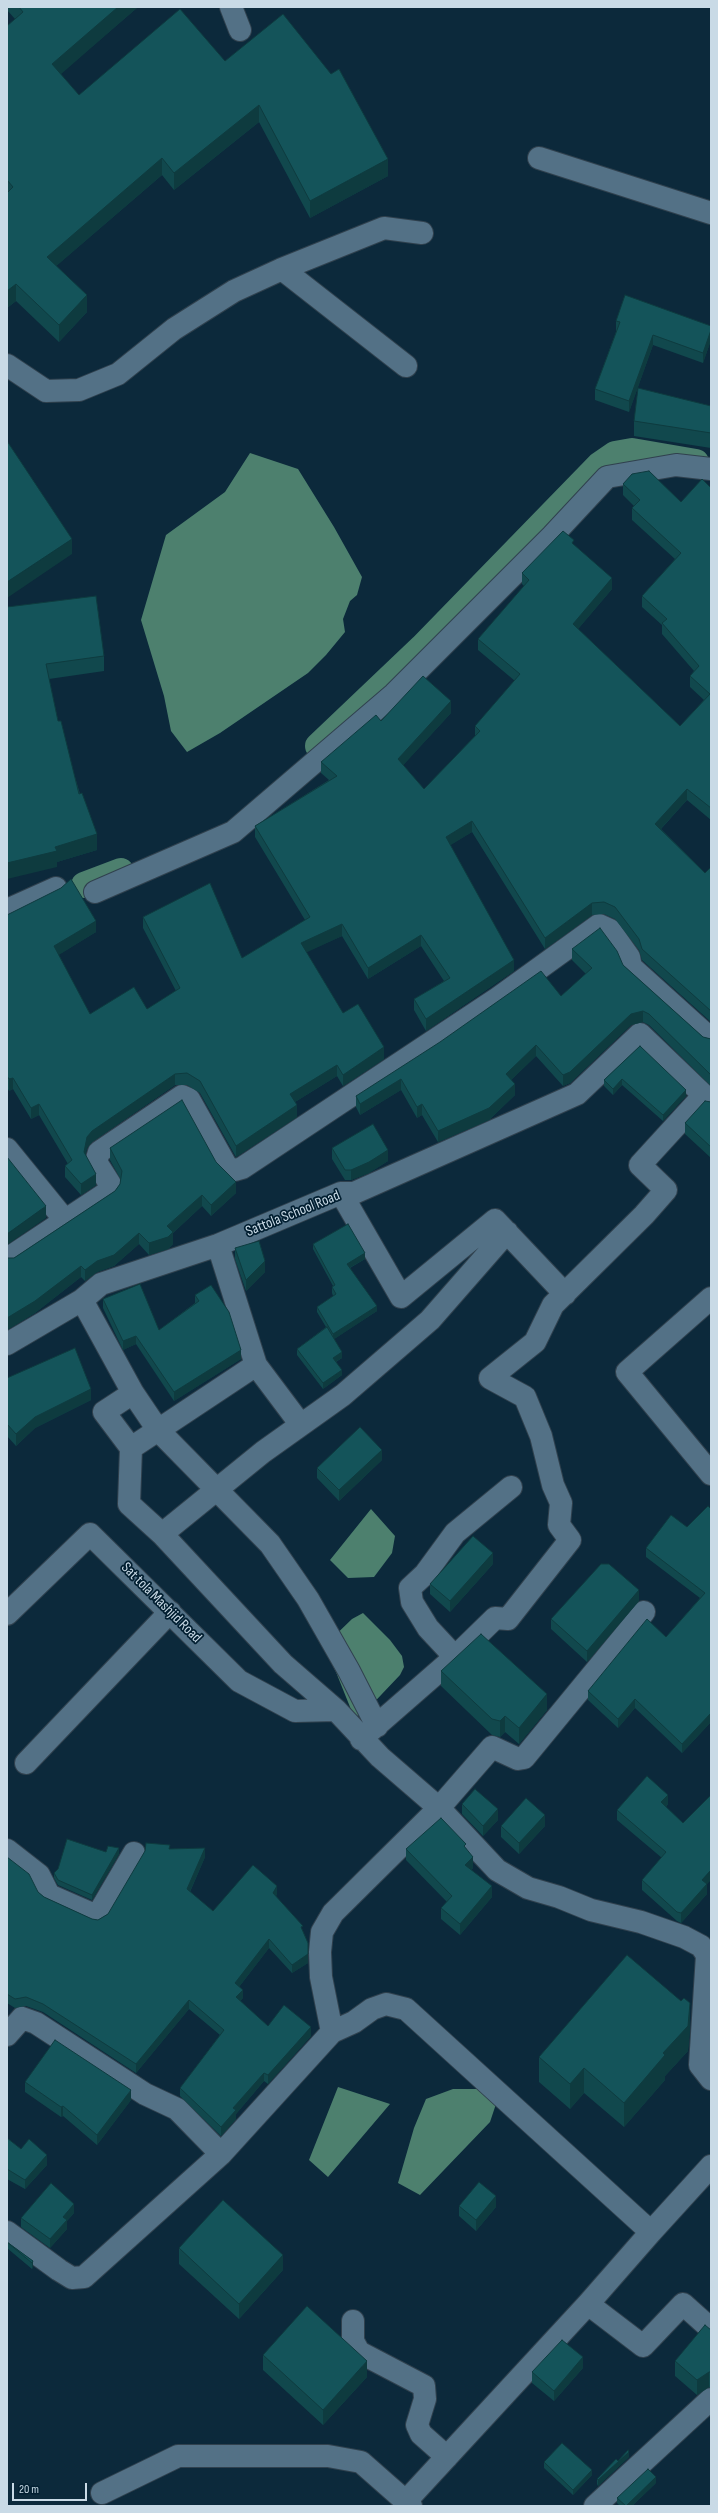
<!DOCTYPE html>
<style>
body{margin:0}
#map{position:relative;width:718px;height:2513px;overflow:hidden;background:#0c293b;font-family:"Sofia Sans Condensed",sans-serif}
canvas{display:block}
.frame{position:absolute;inset:0;border:8px solid #c9dae6;pointer-events:none}
.scale{position:absolute;left:12px;top:2483px;width:75px;height:18px;box-sizing:border-box;border:2px solid #c9dae6;border-top:0;padding-left:5px;font-size:12px;line-height:14px;white-space:nowrap;color:#c9dae6;-webkit-text-stroke:3px #021f31;paint-order:stroke}
</style>
<div id="map">
<canvas width="718" height="2513"></canvas>
<div class="frame"></div>
<div class="scale">20 m</div>
</div>
<script>
const ctx = document.querySelector('canvas').getContext('2d');
ctx.lineJoin = 'round';
function fillPath(path, color) { ctx.fillStyle = color; ctx.fill(path, 'evenodd'); }
const shape = rows => new Path2D(rows.map(r => 'M' + r).join(''));
function strokePath(path, color, width, dash) { ctx.strokeStyle = color; ctx.lineWidth = width; ctx.lineCap = dash ? 'butt' : 'round'; ctx.setLineDash(dash || []); ctx.stroke(path); }
function drawText(font, color, halo, rows, align = 'center') {
  ctx.font = font + ' "Sofia Sans Condensed",sans-serif'; ctx.lineWidth = 3.5; ctx.setLineDash([]); ctx.textBaseline = 'middle'; ctx.strokeStyle = halo; ctx.fillStyle = color; for (const [text, x, y, turn = 0] of rows) {
    ctx.save(); ctx.translate(x, y); ctx.rotate((+turn || 0) * Math.PI / 180); ctx.textAlign = isNaN(turn) ? turn : align; if (halo) ctx.strokeText(text, 0, 0); ctx.fillText(text, 0, 0); ctx.restore();
  }
}
fillPath(shape([
 [250,453,298,469,334,527,362,577,357,595,350,601,343,619,345,632,326,655,308,673,220,733,187,752,171,731,164,696,141,620,166,535,225,492],
 [371,1509,395,1536,392,1553,374,1577,348,1578,330,1560],
 [363,1613,390,1640,402,1656,404,1667,400,1675,363,1714,354,1717,336,1672,323,1647,352,1619],
 [338,2087,390,2104,328,2177,309,2160],
 [453,2089,483,2089,496,2104,490,2122,420,2195,398,2183,414,2128,426,2099]
]), '#4d806e');
strokePath(shape([
 [318,746,422,647,599,465,615,454,632,451,696,462],
 [84,885,121,871]
]), '#4d806e', 26);
const minor = shape([
 [231,7,240,30],
 [539,158,711,213],
 [282,269,406,366],
 [7,365,46,391,79,390,118,374,174,329,234,291,282,269,384,228,422,233],
 [95,892,233,832,394,694,552,536,607,477,676,465,711,469],
 [7,910,56,888],
 [711,1102,640,1034,577,1094,354,1193,341,1193,218,1245,101,1284,82,1300,133,1393,104,1412,131,1448,129,1504,162,1534,283,1664,336,1710,380,1757,439,1808,497,1870,528,1888,559,1897,591,1910,641,1922,684,1937,701,1946,707,1955,700,2065,711,2079],
 [7,1149,64,1219],
 [341,1193,401,1297,495,1220,565,1294],
 [7,1259,108,1192,110,1184,96,1162,99,1152,182,1096,189,1099,227,1167,235,1170,242,1168,498,998,599,925,610,930,629,957,631,967,711,1039],
 [711,1298,627,1372,711,1474],
 [7,1344,82,1300],
 [256,1365,301,1425],
 [133,1393,158,1430,270,1544,308,1599,349,1671,377,1726],
 [131,1448,256,1365,218,1245],
 [162,1534,263,1452,343,1395,430,1320,507,1232],
 [7,1614,90,1534,239,1681,295,1711,336,1710],
 [455,1657,428,1628,412,1602,410,1588,425,1574,455,1533,511,1487],
 [361,1739,455,1657,495,1618,508,1619,570,1540,559,1525,561,1503,553,1485,541,1436,525,1397,490,1378,535,1342,553,1305,644,1215,666,1190,640,1165,704,1095],
 [26,1763,170,1612],
 [7,1850,39,1875,49,1895,97,1916,134,1853],
 [332,2032,354,2022,372,2009,386,2004,406,2009,651,2232,711,2166],
 [7,2035,22,2018,36,2023,145,2094,177,2109,221,2154],
 [7,2232,59,2270,72,2278,84,2277,221,2154,332,2032,321,1977,320,1952,322,1932,333,1913,439,1808,492,1747,518,1759,524,1758,644,1612],
 [651,2232,588,2304,643,2346,683,2304,711,2329],
 [353,2321,353,2341,359,2352,424,2386,425,2399,417,2425,421,2434,447,2457],
 [102,2493,178,2456,328,2456,361,2462,411,2506],
 [407,2500,588,2304],
 [595,2506,711,2399]
]);
strokePath(minor, '#30414e', 24);
strokePath(minor, '#537186', 22);
fillPath(shape([
 [7,7,138,7,60,74,79,95,225,61,388,176,310,218,259,122,174,190,162,175,56,266,87,312,59,342,16,301,7,308,7,26,15,19,7,10],
 [616,321,711,326,711,340,703,363,653,345,629,412,595,400,595,389,616,332],
 [711,406,711,448,634,436,634,421],
 [623,484,681,502,711,488,711,820,687,800,661,829,705,873,711,867,711,1022,642,960,639,950,615,919,604,914,592,915,545,949,472,832,450,845,514,971,426,1031,414,1010,414,999,444,981,421,946,368,979,342,936,306,952,343,1013,384,1059,343,1086,337,1076,295,1102,297,1117,236,1157,200,1093,187,1085,175,1085,92,1142,87,1148,85,1155,96,1185,81,1195,65,1177,65,1166,68,1164,39,1115,31,1119,13,1089,9,1091,7,1087,7,915,96,932,58,955,90,1014,147,1009,176,991,143,928,143,917,242,958,305,920,255,837,255,826,329,780,321,773,321,762,381,721,451,713,403,765,424,789,475,736,475,726,515,681,478,650,478,639,524,586,522,584,522,573,574,546,612,589,578,629,680,726,704,700,690,687,690,676,694,671,662,634,662,625,642,607,642,596,675,559,632,520,632,508,634,506,623,495],
 [7,607,104,656,104,671,49,679,58,721,97,850,57,862,57,867],
 [572,949,623,965,703,1037,711,1039,711,1086,649,1025,643,1022,631,1025,570,1083,563,1086,536,1056,511,1080,515,1095,489,1120,438,1142,422,1115,417,1118,401,1090,360,1115,356,1107,356,1096,561,996,586,974,572,960],
 [640,1046,686,1096,663,1121,622,1085,613,1095,604,1086,604,1080],
 [711,1102,711,1158,685,1134,685,1123],
 [110,1148,216,1162,236,1193,211,1216,202,1206,173,1233,173,1244,168,1249,149,1255,139,1244,114,1266,97,1272,85,1281,81,1277,35,1313,7,1330,7,1258,14,1258,115,1191,120,1184,121,1180,110,1160],
 [332,1148,388,1161,369,1173,351,1180,345,1180,332,1159],
 [313,1244,365,1259,350,1268,377,1311,334,1339,342,1358,336,1362,342,1375,323,1389,297,1355,297,1349,326,1327,317,1312,317,1307,333,1296,332,1293,332,1287,333,1286,313,1249],
 [235,1248,265,1272,246,1291,235,1259],
 [195,1295,241,1359,174,1401,136,1344,123,1350,103,1308,103,1299,159,1330,195,1303],
 [7,1378,91,1400,35,1428,16,1446,7,1436],
 [382,1460,339,1501,317,1478,317,1468],
 [711,1509,711,1722,682,1753,635,1708,618,1728,588,1700,588,1691,666,1637,700,1598,646,1557,646,1548,687,1527],
 [493,1564,450,1612,430,1594,430,1584],
 [639,1601,587,1662,551,1629,551,1619],
 [441,1671,547,1710,519,1744,505,1732,500,1737,492,1735,441,1686],
 [462,1804,498,1820,483,1836,462,1814],
 [668,1804,666,1807,707,1884,707,1894,681,1923,677,1921,642,1890,642,1880,662,1858,617,1820,617,1810],
 [501,1826,545,1826,519,1854,501,1837],
 [466,1848,473,1868,471,1870,492,1897,460,1935,441,1919,441,1908,447,1902,406,1860,406,1849],
 [170,1849,205,1857,190,1892,213,1911,277,1894,276,1896,303,1932,308,1963,292,1973,269,1948,239,1987,243,1998,240,2001,268,2026,311,2036,268,2084,264,2081,236,2114,236,2119,221,2136,180,2096,180,2088,220,2035,189,2009,136,2073,43,2012,26,2006,15,2008,7,2003,7,1857,38,1892,44,1897,92,1919,98,1920,108,1914],
 [106,1852,119,1854,92,1900,58,1885,54,1878,54,1873],
 [690,2027,688,2051,665,2076,665,2080,624,2127,584,2093,570,2109,539,2082,539,2057],
 [25,2082,131,2100,97,2145,63,2116,61,2117,25,2092],
 [7,2138,21,2149,47,2165,25,2189,7,2179],
 [459,2206,496,2207,476,2231,459,2216],
 [74,2213,67,2221,67,2229,50,2248,21,2227,21,2218],
 [7,2242,33,2261,33,2267,32,2269,7,2248],
 [179,2248,283,2270,239,2319,179,2264],
 [711,2330,711,2388,709,2387,697,2395,675,2376,675,2361],
 [263,2355,367,2377,323,2425,263,2370],
 [583,2368,554,2401,532,2383,532,2372],
 [629,2457,598,2486,597,2484,597,2479,618,2461],
 [544,2462,592,2475,573,2495,544,2468],
 [656,2483,632,2506,620,2506,617,2503,617,2498]
]), '#11484d');
fillPath(shape([
 [118,7,138,7,52,82,52,64],
 [259,105,259,122,174,190,174,173],
 [162,158,162,175,47,274,47,257],
 [388,159,388,176,310,218,310,201],
 [16,284,16,301,7,308,7,291],
 [87,295,87,312,59,342,59,325],
 [711,330,711,340,703,363,703,353],
 [653,335,653,345,629,412,629,401],
 [72,539,72,554,7,598,7,582],
 [612,578,612,589,573,635,573,624],
 [451,701,451,713,398,771,398,759],
 [687,789,687,800,655,835,655,824],
 [472,821,472,832,446,848,446,837],
 [97,834,97,850,57,862,57,867,7,879,7,863,55,847],
 [592,903,592,915,545,949,545,938],
 [96,921,96,932,54,958,54,946],
 [342,924,342,936,301,955,301,943],
 [421,935,421,946,368,979,368,968],
 [514,960,514,971,426,1031,426,1019],
 [643,1011,643,1022,631,1025,570,1083,563,1086,563,1075,631,1014],
 [536,1045,536,1056,506,1085,506,1074],
 [384,1047,384,1059,343,1086,343,1075],
 [337,1065,337,1076,290,1105,290,1094],
 [175,1074,175,1085,92,1142,87,1148,84,1163,84,1152,87,1137,92,1131],
 [13,1078,13,1089,9,1091,9,1079],
 [401,1079,401,1090,360,1115,360,1104],
 [622,1079,622,1085,613,1095,613,1089],
 [515,1084,515,1095,489,1120,438,1142,438,1131],
 [686,1090,686,1096,663,1121,663,1115],
 [39,1104,39,1115,31,1119,31,1108],
 [422,1104,422,1115,417,1118,417,1107],
 [297,1105,297,1117,236,1157,236,1146],
 [388,1150,388,1161,369,1173,351,1180,351,1170],
 [96,1174,96,1185,81,1195,81,1184],
 [236,1182,236,1193,211,1216,211,1205],
 [202,1195,202,1206,173,1233,173,1244,168,1249,149,1255,149,1243],
 [46,1206,46,1218,7,1245,7,1234],
 [139,1233,139,1244,114,1266,97,1272,85,1281,85,1270,97,1261],
 [365,1253,365,1259,347,1269,347,1264],
 [265,1261,265,1272,246,1291,246,1280],
 [81,1266,81,1277,35,1313,7,1330,7,1318],
 [377,1306,377,1311,333,1340,333,1334],
 [136,1336,136,1344,123,1350,123,1341],
 [241,1350,241,1359,174,1401,174,1392],
 [342,1352,342,1358,333,1363,333,1358],
 [342,1370,342,1375,323,1389,323,1383],
 [91,1389,91,1400,35,1428,16,1446,16,1434,35,1417],
 [382,1450,382,1460,339,1501,339,1490],
 [493,1553,493,1564,450,1612,450,1601],
 [639,1590,639,1601,587,1662,587,1651],
 [547,1694,547,1710,519,1744,519,1728],
 [635,1699,635,1708,618,1728,618,1719],
 [711,1713,711,1722,682,1753,682,1744],
 [505,1716,505,1732,500,1737,500,1721],
 [668,1795,668,1804,661,1812,661,1802],
 [498,1809,498,1820,483,1836,483,1826],
 [545,1815,545,1826,519,1854,519,1843],
 [119,1848,119,1854,92,1900,92,1895],
 [205,1848,205,1857,187,1898,187,1889],
 [473,1857,473,1868,465,1876,465,1865],
 [711,1870,711,1880,702,1890,702,1880],
 [707,1884,707,1894,681,1923,681,1913],
 [277,1886,277,1894,273,1902,273,1893],
 [492,1886,492,1897,460,1935,460,1924],
 [269,1939,269,1948,235,1992,235,1983],
 [308,1954,308,1963,292,1973,292,1965],
 [243,1990,243,1998,236,2006,236,1997],
 [189,2000,189,2009,136,2073,136,2064],
 [690,2003,690,2027,688,2051,665,2076,665,2080,624,2127,624,2103],
 [311,2027,311,2036,268,2084,268,2075],
 [584,2068,584,2093,570,2109,570,2084],
 [264,2073,264,2081,236,2114,236,2119,221,2136,221,2127,233,2108],
 [131,2090,131,2100,97,2145,97,2135],
 [63,2106,63,2116,61,2117,61,2107],
 [47,2155,47,2165,25,2189,25,2180],
 [496,2196,496,2207,476,2231,476,2220],
 [74,2204,74,2213,67,2221,67,2229,50,2248,50,2239,63,2217],
 [283,2255,283,2270,239,2319,239,2304],
 [33,2261,33,2267,32,2269,32,2263],
 [583,2357,583,2368,554,2401,554,2391],
 [367,2361,367,2377,323,2425,323,2410],
 [709,2372,709,2387,697,2395,697,2380],
 [629,2452,629,2457,598,2486,598,2480],
 [592,2470,592,2475,573,2495,573,2490],
 [656,2477,656,2483,632,2506,626,2506]
]), '#0e3b3f');
const building = shape([
 [19,7,118,7,52,64,79,95,180,9,225,61,283,14,331,74,339,69,388,159,310,201,259,105,174,173,162,158,47,257,87,295,59,325,16,284,7,291,7,193,13,187,7,180,7,26,23,12,19,7],
 [625,295,711,326,711,330,703,353,653,335,629,401,595,389,620,322,616,321,625,295],
 [638,388,711,406,711,433,634,421,638,388],
 [7,441,72,539,7,582,7,441],
 [649,471,681,502,702,479,711,488,711,808,687,789,655,824,705,873,711,867,711,1011,642,949,639,939,615,907,604,902,592,903,545,938,472,821,446,837,514,960,426,1019,414,999,450,978,421,935,368,968,342,924,301,943,343,1013,358,1004,384,1047,343,1075,337,1065,290,1094,297,1105,236,1146,200,1081,187,1073,175,1074,92,1131,87,1137,84,1152,96,1174,81,1184,65,1166,72,1160,39,1104,31,1108,13,1078,9,1079,7,1076,7,915,61,888,71,879,96,921,54,946,90,1014,134,987,147,1009,180,988,143,917,210,883,242,958,310,917,255,826,337,776,321,762,376,715,381,721,423,676,451,701,398,759,424,789,480,731,475,726,520,674,478,639,529,580,522,573,563,531,574,540,572,543,612,578,573,624,680,726,710,694,690,676,699,666,662,623,667,619,642,596,681,553,632,508,640,500,623,484,632,474,649,471],
 [96,596,104,656,46,664,58,721,61,721,79,794,82,793,97,834,55,847,57,851,7,863,7,607,96,596],
 [600,928,617,951,623,965,703,1037,711,1039,711,1075,649,1014,643,1011,631,1014,570,1072,563,1075,536,1045,506,1074,515,1084,489,1108,438,1131,422,1104,417,1107,401,1079,360,1104,356,1096,440,1042,541,971,561,996,592,968,572,949,600,928],
 [640,1046,686,1090,663,1115,622,1079,613,1089,604,1080,640,1046],
 [182,1100,216,1162,236,1182,211,1205,202,1195,167,1226,173,1232,168,1237,149,1243,139,1233,114,1255,97,1261,85,1270,81,1266,35,1301,7,1318,7,1258,14,1258,115,1191,120,1184,122,1171,110,1148,182,1100],
 [705,1101,711,1102,711,1147,685,1123,705,1101],
 [373,1124,388,1150,369,1162,351,1170,345,1170,332,1148,373,1124],
 [7,1157,46,1206,7,1234,7,1157],
 [348,1224,365,1253,347,1264,377,1306,333,1334,317,1307,336,1294,332,1287,335,1285,313,1244,348,1224],
 [259,1241,265,1261,246,1280,235,1248,259,1241],
 [140,1284,159,1330,199,1301,195,1295,211,1285,229,1312,241,1350,174,1392,136,1336,123,1341,103,1299,140,1284],
 [327,1327,342,1352,333,1358,342,1370,323,1383,297,1349,327,1327],
 [75,1348,91,1389,35,1417,16,1434,7,1424,7,1378,75,1348],
 [360,1427,382,1450,339,1490,317,1468,360,1427],
 [708,1506,711,1509,711,1713,682,1744,635,1699,618,1719,588,1691,647,1619,666,1637,705,1593,646,1548,671,1515,687,1527,708,1506],
 [473,1536,493,1553,450,1601,430,1584,473,1536],
 [601,1564,609,1564,639,1590,587,1651,551,1619,601,1564],
 [481,1634,547,1694,519,1728,505,1716,500,1721,492,1719,441,1671,481,1634],
 [647,1776,668,1795,661,1802,683,1823,711,1795,711,1870,702,1880,707,1884,681,1913,677,1912,642,1880,666,1852,617,1810,647,1776],
 [475,1789,498,1809,483,1826,462,1804,475,1789],
 [526,1798,545,1815,519,1843,501,1826,526,1798],
 [441,1818,466,1844,464,1846,473,1857,465,1865,492,1886,460,1924,441,1908,452,1896,406,1849,441,1818],
 [67,1839,106,1852,108,1846,119,1848,92,1895,58,1880,54,1873,58,1869,67,1839],
 [146,1843,170,1845,169,1849,205,1848,187,1889,213,1911,253,1865,277,1886,273,1893,303,1926,301,1927,308,1943,308,1954,292,1965,269,1939,235,1983,243,1990,236,1997,268,2026,284,2005,311,2027,268,2075,264,2073,233,2108,236,2110,221,2127,180,2088,224,2030,189,2000,136,2064,43,2004,26,1997,15,1999,7,1994,7,1857,29,1874,38,1892,44,1897,92,1919,98,1920,108,1914,145,1851,146,1843],
 [627,1955,681,2001,684,1998,690,2003,688,2026,663,2053,665,2055,624,2103,584,2068,570,2084,539,2057,627,1955],
 [55,2040,131,2090,97,2135,63,2106,61,2107,25,2082,55,2040],
 [7,2138,21,2149,29,2139,47,2155,25,2180,7,2169,7,2138],
 [479,2182,496,2196,476,2220,459,2206,479,2182],
 [51,2183,74,2204,63,2217,67,2220,50,2239,21,2218,51,2183],
 [223,2200,283,2255,239,2304,179,2248,223,2200],
 [7,2242,33,2261,32,2263,7,2242],
 [307,2306,367,2361,323,2410,263,2355,307,2306],
 [705,2325,711,2330,711,2372,709,2372,697,2380,675,2361,705,2325],
 [562,2340,583,2357,554,2391,532,2372,562,2340],
 [562,2443,592,2470,573,2490,544,2462,562,2443],
 [628,2450,629,2452,598,2480,597,2479,616,2459,618,2461,628,2450],
 [648,2469,656,2477,626,2506,617,2498,648,2469]
]);
fillPath(building, '#14545a');
strokePath(building, '#0e3b3f', 1);
drawText('15px', '#c9dae6', '#021f31', [
 ["Sattola School Road",293,1214,-22],
 ["Sat tola Mashjid Road",161,1603,45]
]);
</script>
